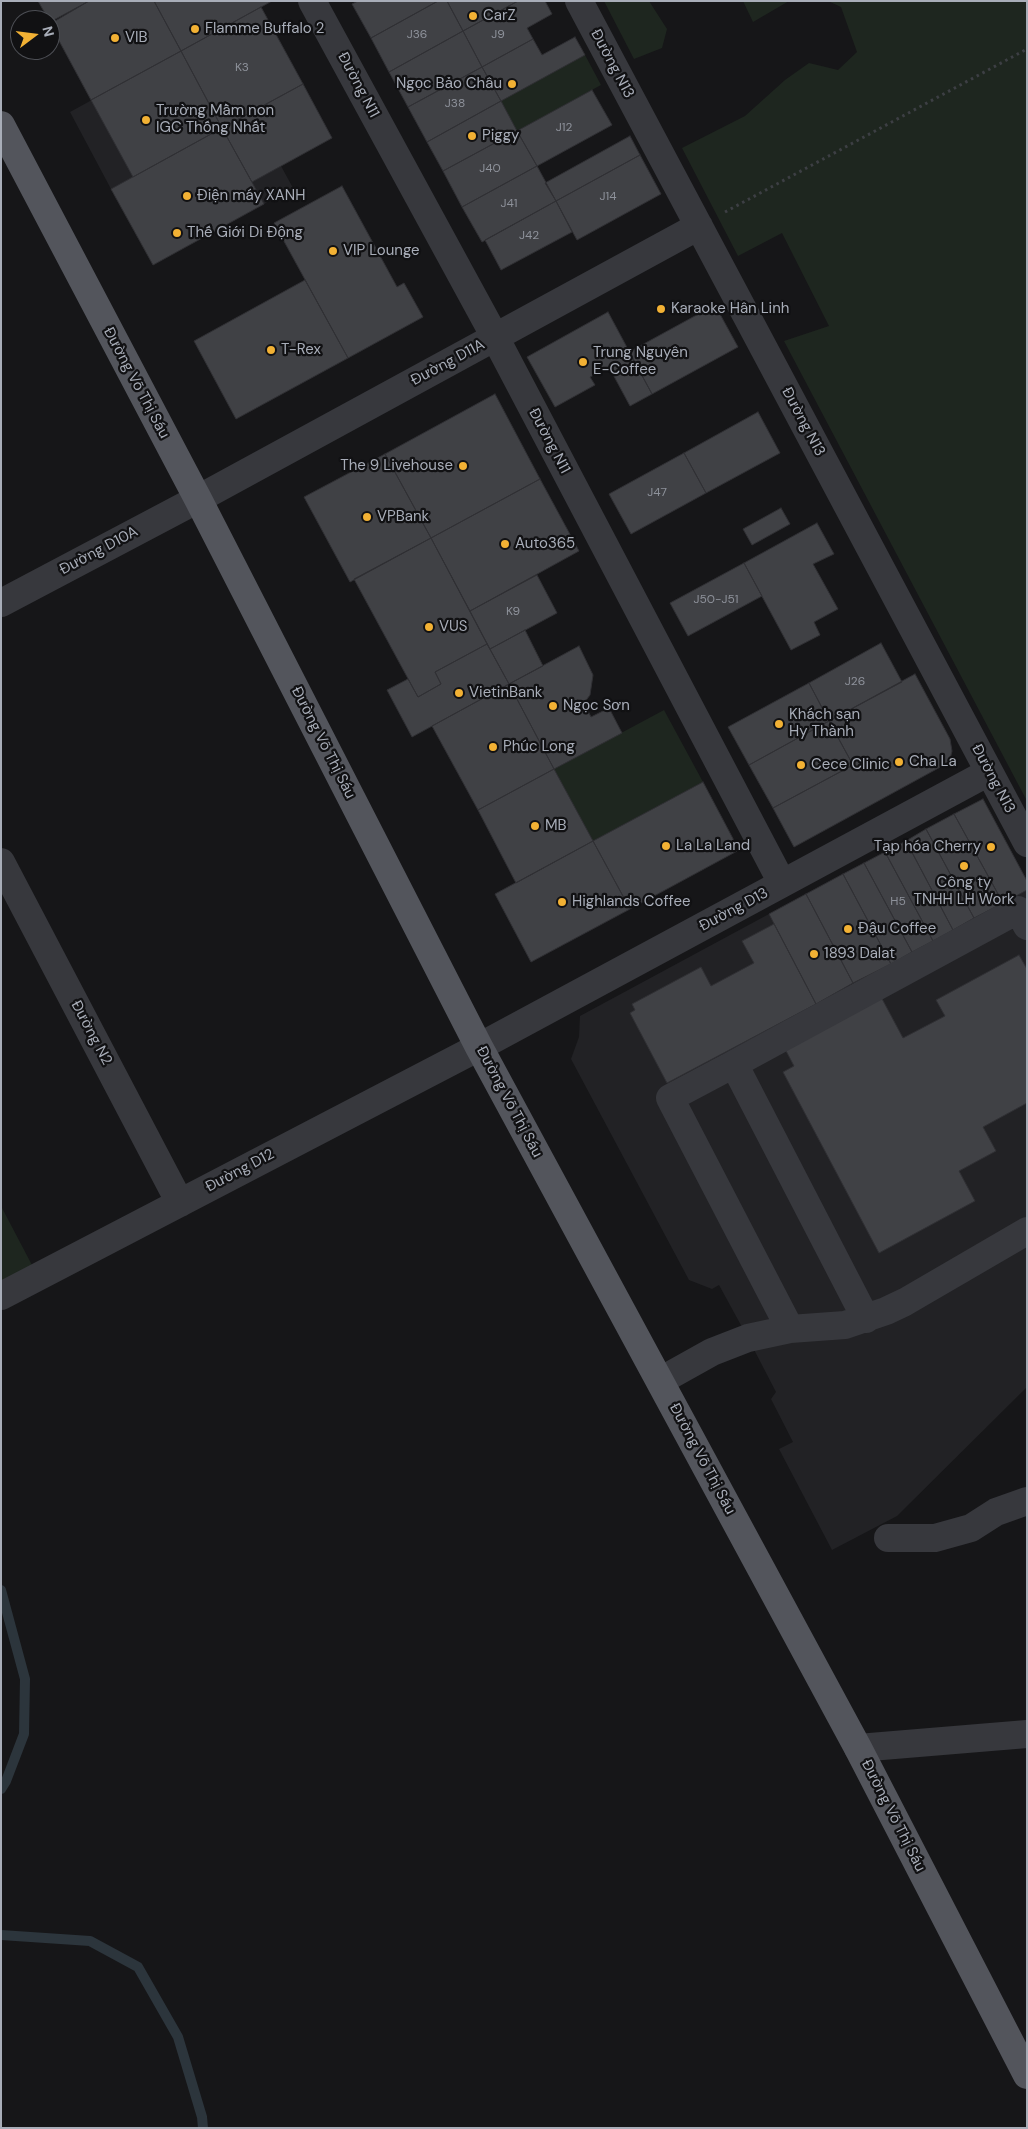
<!DOCTYPE html>
<meta charset="utf-8">
<style>
body{margin:0}
#map{position:relative;width:1028px;height:2129px;overflow:hidden;background:#161618;font-family:"DM Sans",sans-serif}
canvas{display:block}
.frame{position:absolute;inset:0;border:2px solid #a8adb8;pointer-events:none}
.north{position:absolute;left:10px;top:10px;width:50px;height:50px;box-sizing:border-box;background:#111113;border:1px solid #4d4f55;border-radius:50%;rotate:75deg;font-size:14px;font-weight:700;line-height:20px;text-align:center;color:#a8adb8}
.north::after{content:'';display:block;margin:auto;width:18px;height:22px;background:#f2b134;clip-path:polygon(50% 0,100% 100%,50% 72%,0 100%)}
</style>
<div id="map">
<canvas width="1028" height="2129"></canvas>
<div class="frame"></div>
<div class="north">N</div>
</div>
<script>
const ctx = document.querySelector('canvas').getContext('2d');
ctx.lineJoin = 'round';
function fillPath(path, color) { ctx.fillStyle = color; ctx.fill(path, 'evenodd'); }
const shape = rows => new Path2D(rows.map(r => 'M' + r).join(''));
function strokePath(path, color, width, dash) { ctx.strokeStyle = color; ctx.lineWidth = width; ctx.lineCap = dash ? 'butt' : 'round'; ctx.setLineDash(dash || []); ctx.stroke(path); }
function drawText(font, color, halo, rows, align = 'center') {
  ctx.font = font + ' "DM Sans",sans-serif'; ctx.lineWidth = 4.5; ctx.setLineDash([]); ctx.textBaseline = 'middle'; ctx.strokeStyle = halo; ctx.fillStyle = color; for (const [text, x, y, turn = 0] of rows) {
    ctx.save(); ctx.translate(x, y); ctx.rotate((+turn || 0) * Math.PI / 180); ctx.textAlign = isNaN(turn) ? turn : align; if (halo) ctx.strokeText(text, 0, 0); ctx.fillText(text, 0, 0); ctx.restore();
  }
}
fillPath(shape([
 [181,51,222,128,111,189,70,112],
 [281,166,293,188,264,204,252,182],
 [1027,890,1027,1387,897,1516,832,1550,779,1449,793,1442,771,1399,776,1392,748,1338,719,1285,712,1289,689,1280,571,1059,579,1037,580,1016,769,914,816,1004]
]), '#222225');
fillPath(shape([
 [604,1,649,1,667,29,662,48,634,59],
 [743,1,789,1,753,22],
 [828,1,1027,1,1027,801,784,341,829,326,782,233,738,256,682,148,745,116,785,80,809,63,838,70,857,52,841,7],
 [585,55,601,85,517,131,501,101],
 [664,710,703,782,593,841,554,769],
 [1,1206,33,1267,1,1283]
]), '#1e261f');
strokePath(shape([
 [1,1590,25,1679,24,1734,6,1781,1,1789],
 [1,1935,90,1941,138,1967,178,2037,202,2117,203,2128]
]), '#2c353c', 10);
const building = shape([
 [38,1,89,1,50,22,38,1],
 [89,1,154,1,181,51,91,100,50,24,89,1],
 [154,1,272,1,181,51,154,1],
 [358,1,438,1,371,38,352,4,358,1],
 [438,1,447,1,463,31,389,72,371,38,438,1],
 [447,1,518,1,463,31,447,1],
 [518,1,545,1,552,14,527,28,533,39,482,67,463,31,518,1],
 [261,7,303,84,222,128,181,51,261,7],
 [463,31,482,67,408,107,389,72,463,31],
 [575,37,585,55,501,101,482,67,533,39,542,55,575,37],
 [181,51,222,128,133,177,91,100,181,51],
 [482,67,501,101,427,142,408,107,482,67],
 [303,84,332,138,252,182,222,128,303,84],
 [592,90,612,125,537,166,517,131,592,90],
 [501,101,517,131,443,171,427,142,501,101],
 [222,128,264,204,153,265,111,189,222,128],
 [517,131,537,166,462,207,443,171,517,131],
 [630,136,640,155,556,201,545,183,630,136],
 [640,155,661,194,577,240,556,201,640,155],
 [537,166,556,201,482,242,462,207,537,166],
 [342,186,397,287,404,283,423,317,348,358,274,223,342,186],
 [556,201,572,232,501,270,485,240,556,201],
 [305,280,348,358,236,419,194,341,305,280],
 [715,305,738,347,652,394,629,352,715,305],
 [608,312,652,394,630,406,609,367,590,377,595,385,555,407,527,357,608,312],
 [495,394,540,479,431,538,385,454,495,394],
 [758,412,780,453,706,493,684,453,758,412],
 [684,453,706,493,631,534,609,494,684,453],
 [385,454,431,538,350,582,304,497,385,454],
 [540,479,579,551,470,611,431,538,540,479],
 [781,508,790,524,752,545,743,529,781,508],
 [817,523,834,554,813,564,838,609,814,622,820,635,791,650,744,563,817,523],
 [431,538,487,644,435,672,441,684,418,697,354,579,431,538],
 [744,563,762,596,688,636,670,603,744,563],
 [537,575,557,613,490,649,470,611,537,575],
 [525,630,543,666,509,684,490,649,525,630],
 [881,643,902,682,829,721,809,683,881,643],
 [487,644,509,684,412,737,387,690,408,679,418,697,441,684,435,672,487,644],
 [579,646,593,675,590,695,584,703,591,717,609,708,622,733,554,769,509,684,579,646],
 [915,674,950,739,952,751,950,759,944,765,794,847,773,808,853,765,829,721,915,674],
 [809,683,829,721,749,765,728,727,809,683],
 [509,684,554,769,478,810,432,726,509,684],
 [829,721,853,765,773,808,749,765,829,721],
 [554,769,593,841,516,883,478,810,554,769],
 [703,782,739,850,630,909,593,841,703,782],
 [983,799,1027,881,1027,890,1003,903,954,814,983,799],
 [954,814,1003,903,974,918,926,829,954,814],
 [926,829,974,918,953,930,906,841,926,829],
 [593,841,630,909,531,962,495,894,593,841],
 [906,841,953,930,933,941,885,852,906,841],
 [885,852,933,941,912,952,864,863,885,852],
 [864,863,912,952,891,964,843,874,864,863],
 [843,874,891,964,853,983,806,894,843,874],
 [806,894,853,983,816,1004,769,914,806,894],
 [774,924,816,1004,667,1083,630,1013,635,1010,632,1004,701,967,711,986,754,963,742,941,774,924],
 [1019,955,1027,969,1027,1103,983,1127,996,1151,959,1171,975,1201,879,1253,783,1072,794,1066,784,1047,880,995,903,1038,945,1016,936,1000,1019,955]
]);
fillPath(building, '#404145');
strokePath(building, '#303034', 1);
strokePath(shape([
 [725,212,1027,49]
]), '#3d3f44', 3, [2.5, 4]);
strokePath(shape([
 [312,1,495,337,782,883],
 [579,1,1027,843],
 [1,603,198,499,699,226],
 [1,862,180,1203],
 [734,1064,670,1098,790,1329],
 [1,1296,479,1047,989,772],
 [866,1319,734,1064,1018,910,1027,926],
 [660,1381,712,1352,748,1338,790,1329,845,1325,886,1311,905,1302,1027,1231],
 [888,1538,935,1538,971,1528,996,1512,1027,1501],
 [858,1748,1027,1734]
]), '#37383d', 28);
strokePath(shape([
 [1,125,198,499,479,1047,858,1748,1027,2075]
]), '#53555c', 28);
for (const [x, y, r, color] of [
 [473,16,5,"#f2b134"],
 [195,29,5,"#f2b134"],
 [115,38,5,"#f2b134"],
 [512,84,5,"#f2b134"],
 [146,120,5,"#f2b134"],
 [472,136,5,"#f2b134"],
 [187,196,5,"#f2b134"],
 [177,233,5,"#f2b134"],
 [333,251,5,"#f2b134"],
 [661,309,5,"#f2b134"],
 [271,350,5,"#f2b134"],
 [583,362,5,"#f2b134"],
 [463,466,5,"#f2b134"],
 [367,517,5,"#f2b134"],
 [505,544,5,"#f2b134"],
 [429,627,5,"#f2b134"],
 [459,693,5,"#f2b134"],
 [553,706,5,"#f2b134"],
 [779,724,5,"#f2b134"],
 [493,747,5,"#f2b134"],
 [899,762,5,"#f2b134"],
 [801,765,5,"#f2b134"],
 [535,826,5,"#f2b134"],
 [666,846,5,"#f2b134"],
 [991,847,5,"#f2b134"],
 [964,866,5,"#f2b134"],
 [562,902,5,"#f2b134"],
 [848,929,5,"#f2b134"],
 [814,954,5,"#f2b134"]
]) { const dot = new Path2D(); dot.arc(x, y, r, 0, 2 * Math.PI); ctx.fillStyle = color; ctx.fill(dot); strokePath(dot, '#111113', 2); }
drawText('12px', '#8e929b', null, [
 ["J36",417,35],
 ["J9",498,35],
 ["K3",242,68],
 ["J38",455,104],
 ["J12",564,128],
 ["J40",490,169],
 ["J14",608,197],
 ["J41",509,204],
 ["J42",529,236],
 ["J47",657,493],
 ["J50-J51",716,600],
 ["K9",513,612],
 ["J26",855,682],
 ["H5",898,902]
]);
drawText('15px', '#a8adb8', '#111113', [
 ["CarZ",483,16],
 ["Flamme Buffalo 2",205,29],
 ["VIB",125,38],
 ["Ngọc Bảo Châu",502,84,"right"],
 ["Trường Mầm non",156,111],
 ["IGC Thống Nhất",156,128],
 ["Piggy",482,136],
 ["Điện máy XANH",197,196],
 ["Thế Giới Di Động",187,233],
 ["VIP Lounge",343,251],
 ["Karaoke Hân Linh",671,309],
 ["T-Rex",281,350],
 ["Trung Nguyên",593,353],
 ["E-Coffee",593,370],
 ["The 9 Livehouse",453,466,"right"],
 ["VPBank",377,517],
 ["Auto365",515,544],
 ["VUS",439,627],
 ["VietinBank",469,693],
 ["Ngọc Sơn",563,706],
 ["Khách sạn",789,715],
 ["Hy Thành",789,732],
 ["Phúc Long",503,747],
 ["Cha La",909,762],
 ["Cece Clinic",811,765],
 ["MB",545,826],
 ["La La Land",676,846],
 ["Tạp hóa Cherry",981,847,"right"],
 ["Công ty",964,883,"center"],
 ["TNHH LH Work",964,900,"center"],
 ["Highlands Coffee",572,902],
 ["Đậu Coffee",858,929],
 ["1893 Dalat",824,954]
], 'left');
drawText('15px', '#a8adb8', '#111113', [
 ["Đường N13",612,64,62],
 ["Đường N11",358,85,62],
 ["Đường D11A",448,363,-28],
 ["Đường Võ Thị Sáu",136,383,62],
 ["Đường N13",803,422,62],
 ["Đường N11",549,441,62],
 ["Đường D10A",99,551,-28],
 ["Đường Võ Thị Sáu",323,743,63],
 ["Đường N13",993,779,62],
 ["Đường D13",734,910,-28],
 ["Đường N2",91,1033,62],
 ["Đường Võ Thị Sáu",509,1102,62],
 ["Đường D12",240,1171,-28],
 ["Đường Võ Thị Sáu",702,1459,62],
 ["Đường Võ Thị Sáu",893,1816,63]
]);
</script>
